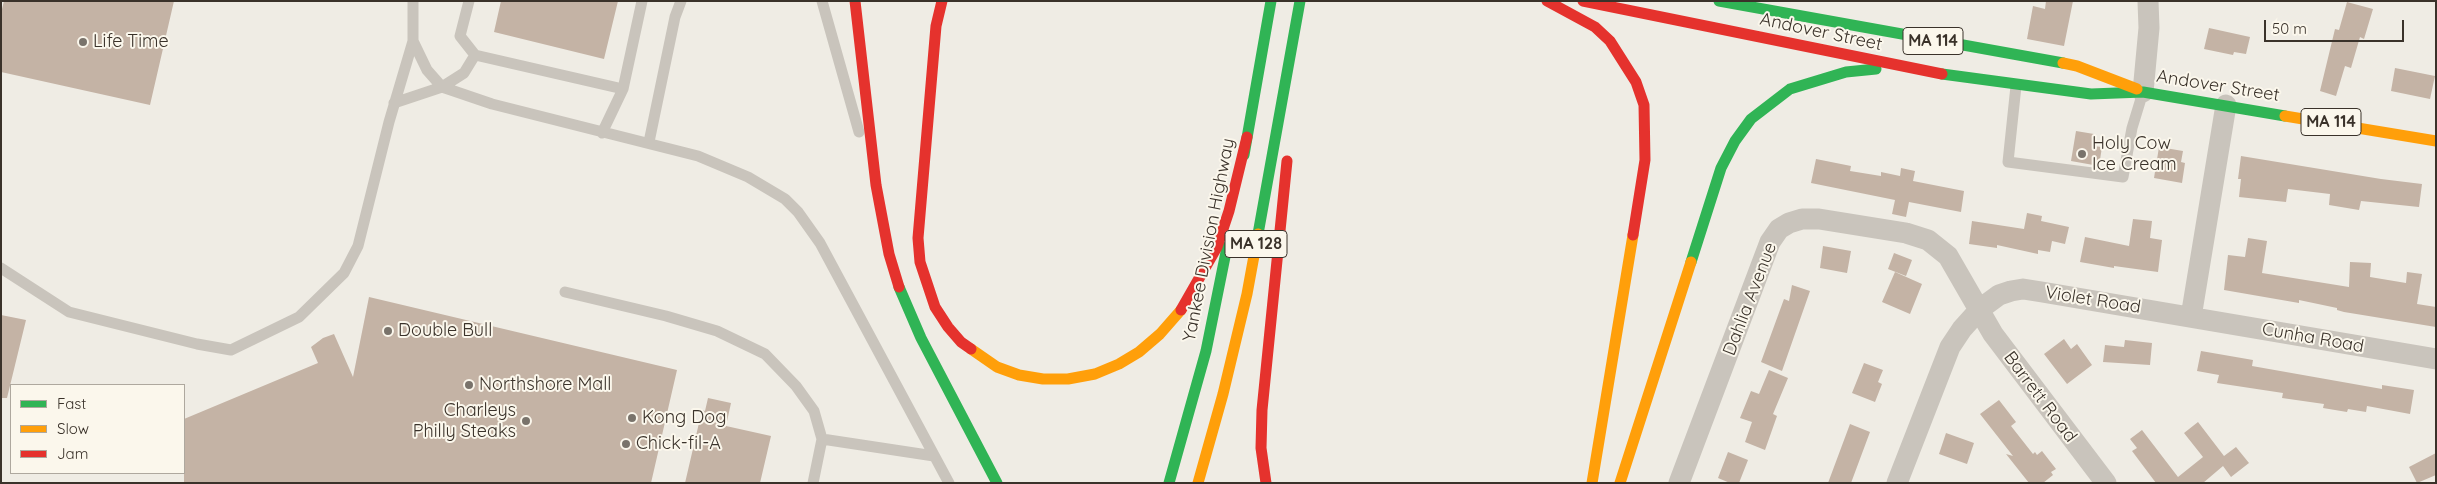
<!DOCTYPE html>
<style>
body{margin:0}
#map{position:relative;width:2437px;height:484px;overflow:hidden;background:#efece4;font-family:Quicksand,sans-serif}
canvas{display:block}
.frame{position:absolute;inset:0;border:2px solid #3a322a;pointer-events:none}
.legend{position:absolute;left:10px;top:384px;width:175px;height:90px;box-sizing:border-box;background:#fbf7ec;border:1px solid #aea89e;margin:0;padding:6px 9px;list-style:none;font-size:15px;color:#3a322a}
.legend li{display:flex;align-items:center;gap:10px;height:25px}
.legend b{width:25px;border:1px solid #aea89e}
.scale{position:absolute;left:2264px;top:20px;width:140px;height:22px;box-sizing:border-box;border:2px solid #3a322a;border-top:0;padding-left:6px;font-size:15px;line-height:18px;white-space:nowrap;color:#3a322a;-webkit-text-stroke:4px #fbf7ec;paint-order:stroke}
</style>
<div id="map">
<canvas width="2437" height="484"></canvas>
<div class="frame"></div>
<ul class="legend">
<li><b style="height:6px;background:#30b455"></b>Fast</li>
<li><b style="height:6px;background:#ff9f0a"></b>Slow</li>
<li><b style="height:6px;background:#e5322d"></b>Jam</li>
</ul>
<div class="scale">50 m</div>
</div>
<script>
const ctx = document.querySelector('canvas').getContext('2d');
ctx.lineJoin = 'round';
function fillPath(path, color) { ctx.fillStyle = color; ctx.fill(path, 'evenodd'); }
const shape = rows => new Path2D(rows.map(r => 'M' + r).join(''));
function strokePath(path, color, width, dash) { ctx.strokeStyle = color; ctx.lineWidth = width; ctx.lineCap = dash ? 'butt' : 'round'; ctx.setLineDash(dash || []); ctx.stroke(path); }
function drawText(font, color, halo, rows, align = 'center') {
  ctx.font = font + ' Quicksand,sans-serif'; ctx.lineWidth = 4; ctx.setLineDash([]); ctx.textBaseline = 'middle'; ctx.strokeStyle = halo; ctx.fillStyle = color; for (const [text, x, y, turn = 0] of rows) {
    ctx.save(); ctx.translate(x, y); ctx.rotate((+turn || 0) * Math.PI / 180); ctx.textAlign = isNaN(turn) ? turn : align; if (halo) ctx.strokeText(text, 0, 0); ctx.fillText(text, 0, 0); ctx.restore();
  }
}
fillPath(shape([
 [4,1,174,1,150,105,1,72,1,13],
 [501,1,618,1,604,59,494,32],
 [2046,1,2073,1,2064,46,2027,39,2033,6,2045,9],
 [2347,2,2373,9,2364,39,2360,37,2351,68,2345,66,2336,96,2320,91,2335,29,2339,30],
 [2209,28,2250,37,2246,54,2234,52,2233,55,2204,49],
 [2395,68,2435,76,2430,99,2391,91],
 [2076,131,2094,134,2092,146,2102,147,2099,166,2071,161],
 [2159,147,2183,151,2181,162,2185,163,2182,183,2154,178],
 [2241,156,2381,179,2422,184,2419,207,2361,201,2359,210,2329,205,2330,194,2288,189,2286,202,2239,197,2241,179,2238,179],
 [1816,159,1851,166,1850,171,1881,176,1881,172,1900,176,1901,168,1915,171,1913,181,1964,191,1961,212,1909,202,1906,217,1892,214,1895,200,1811,183],
 [2027,213,2042,216,2041,221,2069,227,2065,244,2052,241,2050,252,2038,250,2038,254,1997,245,1997,248,1969,244,1972,221,2024,229],
 [2133,219,2152,221,2150,238,2162,240,2158,272,2114,266,2114,268,2080,262,2085,237,2129,246],
 [2248,238,2267,241,2262,273,2349,287,2350,262,2371,263,2370,277,2406,283,2407,272,2422,274,2417,304,2436,307,2436,327,2344,312,2337,310,2337,308,2299,300,2299,303,2224,290,2228,255,2245,257],
 [1823,246,1851,251,1847,273,1820,268],
 [1894,253,1912,260,1906,276,1888,269],
 [1895,272,1922,284,1910,314,1882,302],
 [1792,285,1810,291,1782,371,1761,362,1784,299,1789,301],
 [369,297,677,370,651,483,184,483,184,419,318,363,311,347,323,338,334,334,353,377],
 [1,315,26,320,7,398,1,398],
 [2064,339,2071,349,2077,344,2092,365,2067,384,2044,354],
 [2125,340,2152,343,2150,365,2103,362,2105,345,2124,347],
 [2201,351,2253,360,2252,366,2382,389,2382,385,2414,390,2410,414,2367,406,2366,412,2348,409,2347,412,2323,408,2324,404,2282,398,2283,393,2217,383,2219,375,2197,371],
 [1864,363,1883,370,1878,382,1882,384,1875,402,1852,393],
 [1769,370,1788,378,1773,414,1777,416,1765,450,1745,442,1752,422,1740,418,1751,391,1759,394],
 [708,398,731,403,726,426,771,436,760,483,685,483,702,410,705,411],
 [1999,400,2016,422,2011,426,2033,454,2035,452,2037,455,2042,451,2056,469,2051,472,2053,475,2043,483,2029,483,2006,454,2013,456,1980,414],
 [2198,422,2224,456,2236,447,2249,463,2231,477,2223,466,2203,483,2156,483,2132,451,2137,448,2130,439,2142,430,2178,477,2203,457,2184,433],
 [1850,424,1870,432,1851,483,1828,483],
 [1946,433,1974,443,1967,464,1939,454],
 [1728,452,1748,460,1739,483,1730,483,1718,478],
 [2436,453,2436,475,2417,483,2409,467]
]), '#c4b3a5');
strokePath(shape([
 [413,1,413,41,427,70,442,87,492,104,698,156,748,177,785,199,798,212,820,243,949,483],
 [469,1,460,36,475,55,623,89,642,1],
 [822,1,859,132],
 [2016,86,2008,162,2123,177,2132,128,2143,92],
 [394,103,442,87,464,73,475,55],
 [602,133,623,89],
 [649,142,675,17,681,1],
 [1,268,69,312,197,344,231,350,299,317,344,273,358,246,389,122,413,41],
 [565,292,666,316,717,331,765,354,796,386,814,411,822,439],
 [813,483,822,439,934,456]
]), '#c9c4bc', 11);
strokePath(shape([
 [2143,92,2149,28,2148,1],
 [2191,317,2226,105],
 [1679,483,1770,242,1779,229,1789,223,1802,219,1819,219,1906,233,1928,240,1948,256,1993,334,2106,483],
 [1897,483,1950,347,1962,329,1980,309,1999,295,2011,291,2023,289,2042,292,2436,359]
]), '#c9c4bc', 21);
strokePath(shape([
 [1719,1,2063,63],
 [1942,74,2091,94,2143,92,2285,116],
 [1244,155,1271,1],
 [1258,234,1300,1],
 [1691,262,1721,168,1735,141,1751,119,1790,89,1846,72,1876,69],
 [899,287,921,338,997,483],
 [1169,483,1206,351,1227,247]
]), '#30b455', 11);
strokePath(shape([
 [2063,63,2077,66,2137,89],
 [2285,116,2436,141],
 [971,349,997,367,1019,375,1043,379,1068,379,1095,374,1119,364,1139,352,1160,334,1181,310],
 [1198,483,1223,394,1247,294,1258,234],
 [1592,483,1633,235],
 [1620,483,1691,262]
]), '#ff9f0a', 11);
strokePath(shape([
 [855,1,876,185,889,254,899,287],
 [942,1,936,26,918,238,920,262,935,307,948,327,961,342,971,349],
 [1547,1,1595,27,1610,41,1636,82,1644,105,1645,160,1633,235],
 [1583,1,1942,74],
 [1181,310,1217,247,1229,211,1247,137],
 [1266,483,1261,448,1262,410,1287,161]
]), '#e5322d', 11);
for (const [x, y, r, color] of [
 [83,42,5,"#79736b"],
 [2082,154,5,"#79736b"],
 [388,331,5,"#79736b"],
 [469,385,5,"#79736b"],
 [632,418,5,"#79736b"],
 [526,421,5,"#79736b"],
 [626,444,5,"#79736b"]
]) { const dot = new Path2D(); dot.arc(x, y, r, 0, 2 * Math.PI); ctx.fillStyle = color; ctx.fill(dot); strokePath(dot, '#fbf7ec', 2); }
for (const [x, y, w] of [
 [1933,41,60],
 [2331,122,60],
 [1256,244,62]
]) { const box = new Path2D(); box.roundRect(x - w / 2, y - 13.5, w, 27, 4); ctx.fillStyle = '#fbf7ec'; ctx.fill(box); strokePath(box, '#3a322a', 1); }
drawText('bold 16px', '#3a322a', null, [
 ["MA 114",1933,41],
 ["MA 114",2331,122],
 ["MA 128",1256,244]
]);
drawText('18px', '#3a322a', '#fbf7ec', [
 ["Andover Street",1821,32,12],
 ["Andover Street",2218,86,9],
 ["Yankee Division Highway",1209,240,-79],
 ["Dahlia Avenue",1750,299,-69],
 ["Violet Road",2093,300,9],
 ["Cunha Road",2313,338,10],
 ["Barrett Road",2040,397,53]
]);
drawText('18px', '#3a322a', '#fbf7ec', [
 ["Life Time",93,42],
 ["Holy Cow",2092,144],
 ["Ice Cream",2092,165],
 ["Double Bull",398,331],
 ["Northshore Mall",479,385],
 ["Charleys",516,411,"right"],
 ["Philly Steaks",516,432,"right"],
 ["Kong Dog",642,418],
 ["Chick-fil-A",636,444]
], 'left');
</script>
